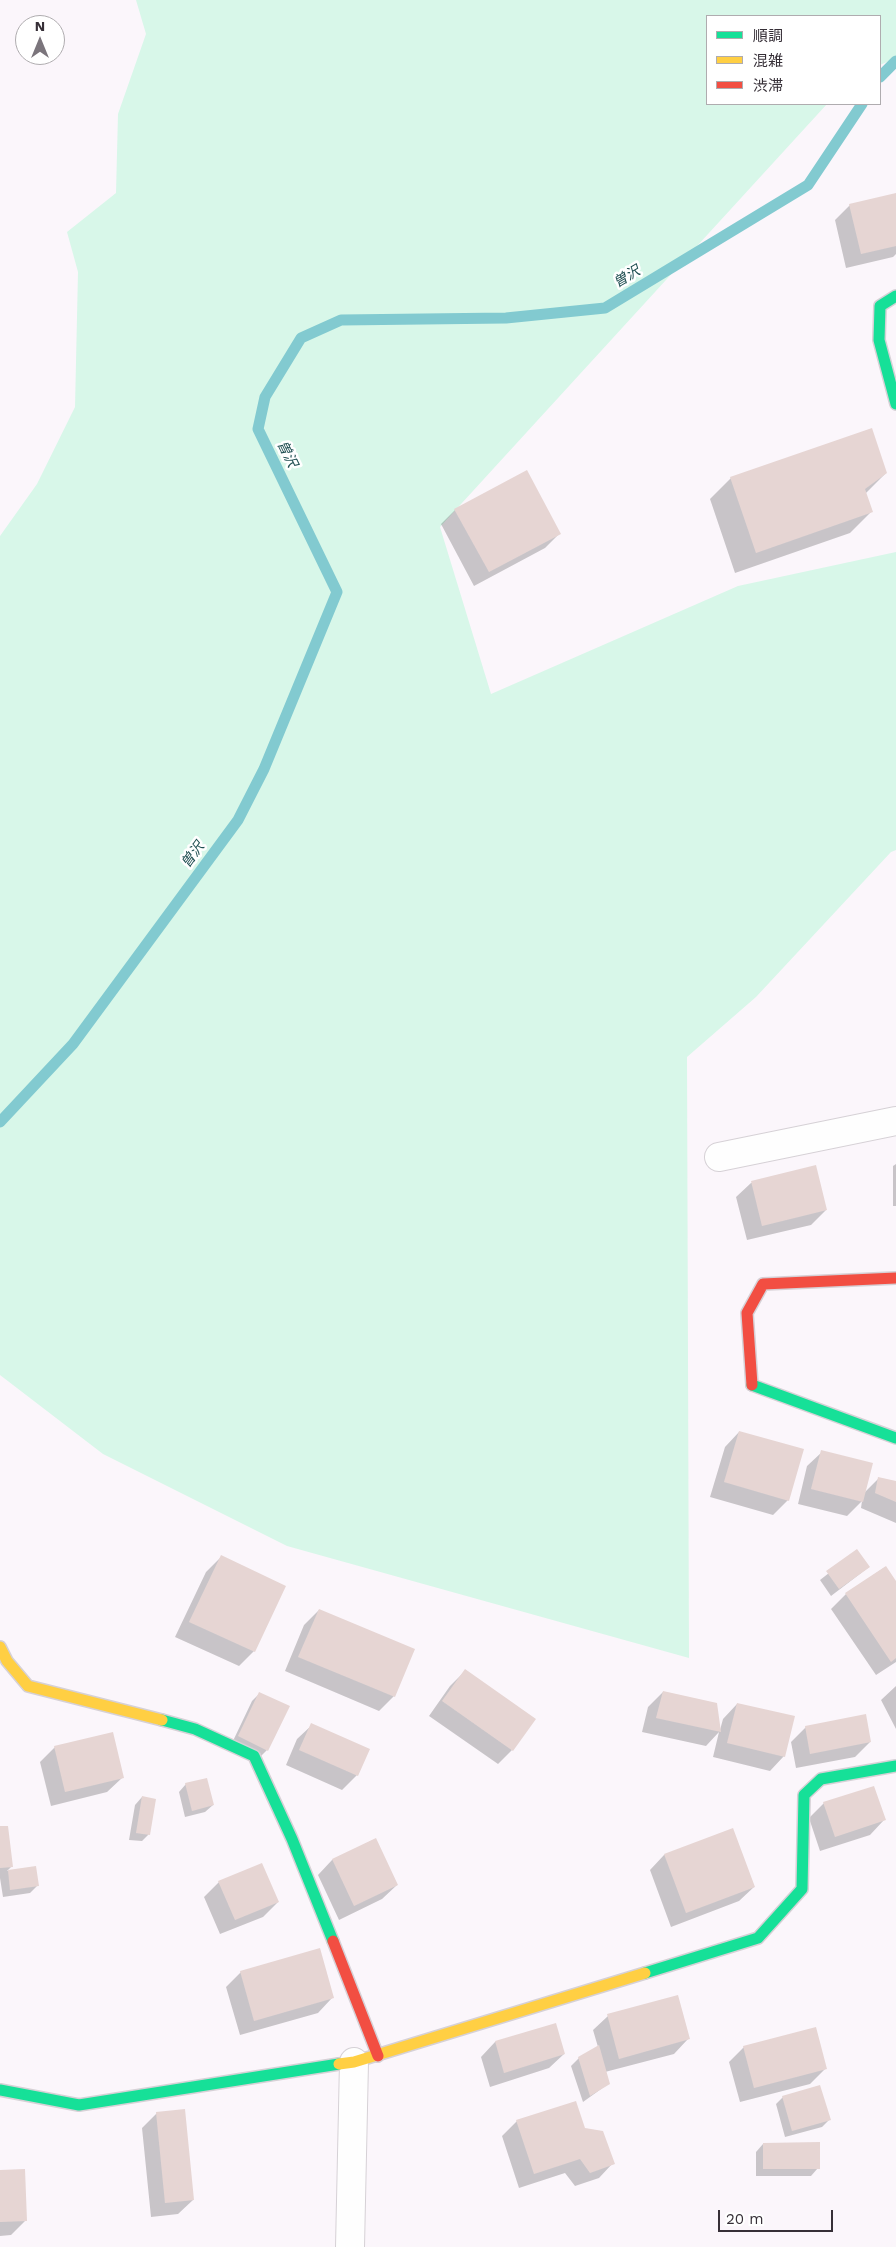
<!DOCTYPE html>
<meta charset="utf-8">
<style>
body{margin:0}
#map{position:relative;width:896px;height:2247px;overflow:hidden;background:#fbf6fb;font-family:"Work Sans","Noto Sans JP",sans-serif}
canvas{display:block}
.legend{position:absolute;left:706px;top:15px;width:175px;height:90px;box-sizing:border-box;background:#fff;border:1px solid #afacaf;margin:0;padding:6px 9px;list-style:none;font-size:15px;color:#362f37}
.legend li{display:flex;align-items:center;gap:10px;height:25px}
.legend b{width:25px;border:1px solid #afacaf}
.north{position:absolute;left:15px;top:15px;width:50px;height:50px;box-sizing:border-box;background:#fff;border:1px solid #afacaf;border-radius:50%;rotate:0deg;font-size:14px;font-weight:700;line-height:20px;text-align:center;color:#362f37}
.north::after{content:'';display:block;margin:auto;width:18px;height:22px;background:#7b757c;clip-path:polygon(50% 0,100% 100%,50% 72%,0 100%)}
.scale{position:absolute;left:718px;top:2210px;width:115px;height:22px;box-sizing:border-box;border:2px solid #362f37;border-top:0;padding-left:6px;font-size:15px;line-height:18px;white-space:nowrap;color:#362f37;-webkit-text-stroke:4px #fff;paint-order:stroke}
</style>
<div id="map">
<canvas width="896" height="2247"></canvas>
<ul class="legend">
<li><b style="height:6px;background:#16e098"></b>順調</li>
<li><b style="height:6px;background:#ffcf43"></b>混雑</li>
<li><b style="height:6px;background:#f24e42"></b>渋滞</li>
</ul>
<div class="north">N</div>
<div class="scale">20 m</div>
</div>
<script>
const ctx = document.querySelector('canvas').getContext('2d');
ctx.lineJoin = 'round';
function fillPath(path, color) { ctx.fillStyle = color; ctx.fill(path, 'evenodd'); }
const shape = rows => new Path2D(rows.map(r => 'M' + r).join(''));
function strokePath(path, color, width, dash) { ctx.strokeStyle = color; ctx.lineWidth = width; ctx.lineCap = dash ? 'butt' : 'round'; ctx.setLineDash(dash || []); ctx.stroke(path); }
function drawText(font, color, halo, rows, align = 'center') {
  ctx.font = font + ' "Work Sans","Noto Sans JP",sans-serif'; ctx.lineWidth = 5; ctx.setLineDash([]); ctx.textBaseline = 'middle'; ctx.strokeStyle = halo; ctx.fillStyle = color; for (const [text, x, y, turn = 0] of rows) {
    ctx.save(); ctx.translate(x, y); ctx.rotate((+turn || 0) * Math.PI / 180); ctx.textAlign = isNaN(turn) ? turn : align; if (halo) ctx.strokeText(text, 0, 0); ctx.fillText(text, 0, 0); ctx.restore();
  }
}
fillPath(shape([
 [136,0,896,0,896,58,880,65,880,16,707,16,707,104,827,104,440,527,491,694,738,586,896,552,896,850,891,852,756,997,687,1057,689,1658,287,1546,103,1454,0,1375,0,536,37,484,75,407,78,272,67,232,116,193,118,114,146,34]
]), '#d8f7e9');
fillPath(shape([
 [896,195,896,254,893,257,846,268,835,220,850,205],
 [886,473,865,494,871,512,850,533,735,573,710,499,731,478],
 [455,510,560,533,545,548,474,586,441,524],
 [896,1164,896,1206,893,1206,893,1166],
 [815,1166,826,1210,811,1225,747,1240,736,1197,751,1183],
 [739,1432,788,1500,773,1515,710,1497,725,1447],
 [822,1452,864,1493,878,1479,896,1482,896,1523,861,1508,862,1501,847,1516,798,1504,807,1466],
 [857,1551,869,1567,831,1596,820,1580],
 [221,1557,254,1651,239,1666,175,1637,206,1572],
 [885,1567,896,1583,896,1662,876,1675,831,1609,846,1594],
 [319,1610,394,1696,379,1711,285,1671,304,1625],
 [465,1671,512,1750,498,1764,429,1716,450,1686],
 [896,1686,896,1729,881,1700],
 [663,1692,720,1730,723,1719,737,1704,784,1756,770,1771,713,1757,719,1732,706,1746,642,1732,648,1707],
 [260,1693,267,1750,260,1757,232,1743,252,1701],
 [312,1725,357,1775,342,1790,286,1765,297,1739],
 [806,1727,870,1742,855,1757,796,1768,791,1742],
 [55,1747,122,1778,107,1792,51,1806,40,1762],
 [186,1784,213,1805,205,1812,185,1817,179,1792],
 [142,1797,149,1834,142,1841,129,1840,135,1805],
 [824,1803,884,1820,870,1835,820,1851,809,1818],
 [0,1828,12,1866,7,1871,35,1867,37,1886,30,1893,3,1897,0,1878],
 [732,1830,754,1887,739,1901,671,1927,650,1870,664,1855],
 [375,1839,397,1885,382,1899,339,1920,318,1875,332,1860],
 [219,1882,278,1902,263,1917,220,1934,204,1897],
 [241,1972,332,1998,318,2013,240,2035,226,1987],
 [608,2016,688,2039,674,2054,605,2072,608,2084,583,2102,571,2066,579,2058,598,2047,593,2030],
 [555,2024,564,2054,549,2068,490,2087,481,2057,495,2042],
 [744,2047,825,2069,810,2084,740,2102,729,2062],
 [783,2097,829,2120,822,2127,785,2137,776,2104],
 [157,2113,193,2200,178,2214,151,2217,142,2128],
 [517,2121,584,2130,613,2163,599,2178,575,2186,565,2173,519,2188,502,2136],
 [763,2144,818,2168,811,2176,756,2176,756,2152],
 [0,2171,25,2221,11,2235,0,2236]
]), '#0003');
strokePath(shape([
 [880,77,896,61],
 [0,1122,73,1044,238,820,264,769,337,592,258,429,265,397,301,338,341,320,506,318,605,308,808,185,862,104]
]), '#82cad0', 11);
fillPath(shape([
 [896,193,896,246,861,254,849,204],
 [872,428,887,473,865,489,873,512,756,553,730,477],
 [527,470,561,534,489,572,454,509],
 [816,1165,827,1210,762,1226,751,1181],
 [739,1431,804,1449,789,1501,724,1482],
 [821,1450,873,1463,863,1502,811,1489],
 [878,1477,896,1481,896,1502,875,1493],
 [857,1549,870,1567,839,1589,826,1571],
 [221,1555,286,1586,255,1652,189,1622],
 [886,1566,896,1581,896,1658,891,1662,845,1593],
 [319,1609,415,1649,395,1697,298,1657],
 [465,1669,536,1719,513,1751,442,1701],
 [663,1691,717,1703,721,1732,656,1718],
 [259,1692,290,1706,268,1751,238,1736],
 [737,1703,795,1716,785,1757,727,1743],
 [866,1714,871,1742,810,1754,805,1726],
 [311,1723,370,1749,358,1776,299,1750],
 [113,1732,124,1778,65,1792,54,1746],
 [207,1778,214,1805,192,1811,185,1783],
 [874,1786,886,1820,835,1837,823,1802],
 [142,1796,156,1799,150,1835,136,1833],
 [0,1826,8,1826,13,1867,0,1868],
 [733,1828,755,1887,686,1913,664,1854],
 [376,1838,398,1885,354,1906,332,1859],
 [262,1863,279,1902,235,1920,218,1881],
 [36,1866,39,1886,10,1890,8,1870],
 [320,1948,334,1998,254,2021,240,1971],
 [678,1995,690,2039,619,2059,607,2014],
 [556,2023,565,2054,504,2073,495,2041],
 [816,2027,827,2069,754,2088,743,2046],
 [599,2045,610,2084,590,2096,578,2057],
 [820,2085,831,2120,792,2131,782,2096],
 [576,2101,585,2128,603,2131,615,2164,590,2173,580,2159,534,2174,516,2120],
 [185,2109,194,2200,165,2203,156,2112],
 [820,2142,820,2169,763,2169,763,2143],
 [25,2169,27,2221,0,2222,0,2170]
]), '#e6d5d3');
const street = shape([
 [719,1157,896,1121],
 [350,2247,354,2062]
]);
const fast = shape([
 [896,296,880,306,879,340,896,404],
 [752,1385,896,1438],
 [162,1720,195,1729,254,1756,292,1839,333,1941],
 [645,1973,758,1938,802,1889,804,1795,821,1779,896,1766],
 [0,2090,79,2105,339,2064]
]);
const slow = shape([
 [0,1647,7,1661,28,1686,162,1720],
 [339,2064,354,2062,645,1973]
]);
const jam = shape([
 [752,1385,747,1313,763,1284,896,1278],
 [333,1941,378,2056]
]);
strokePath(street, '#d6d1d6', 30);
strokePath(fast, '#d6d1d6', 14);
strokePath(slow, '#d6d1d6', 14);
strokePath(jam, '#d6d1d6', 14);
strokePath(street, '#fefefe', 28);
strokePath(fast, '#16e098', 11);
strokePath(slow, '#ffcf43', 11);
strokePath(jam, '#f24e42', 11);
drawText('italic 14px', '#204f52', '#fff', [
 ["曽沢",627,277,-31],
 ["曽沢",287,454,64],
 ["曽沢",193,855,-54]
]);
</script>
